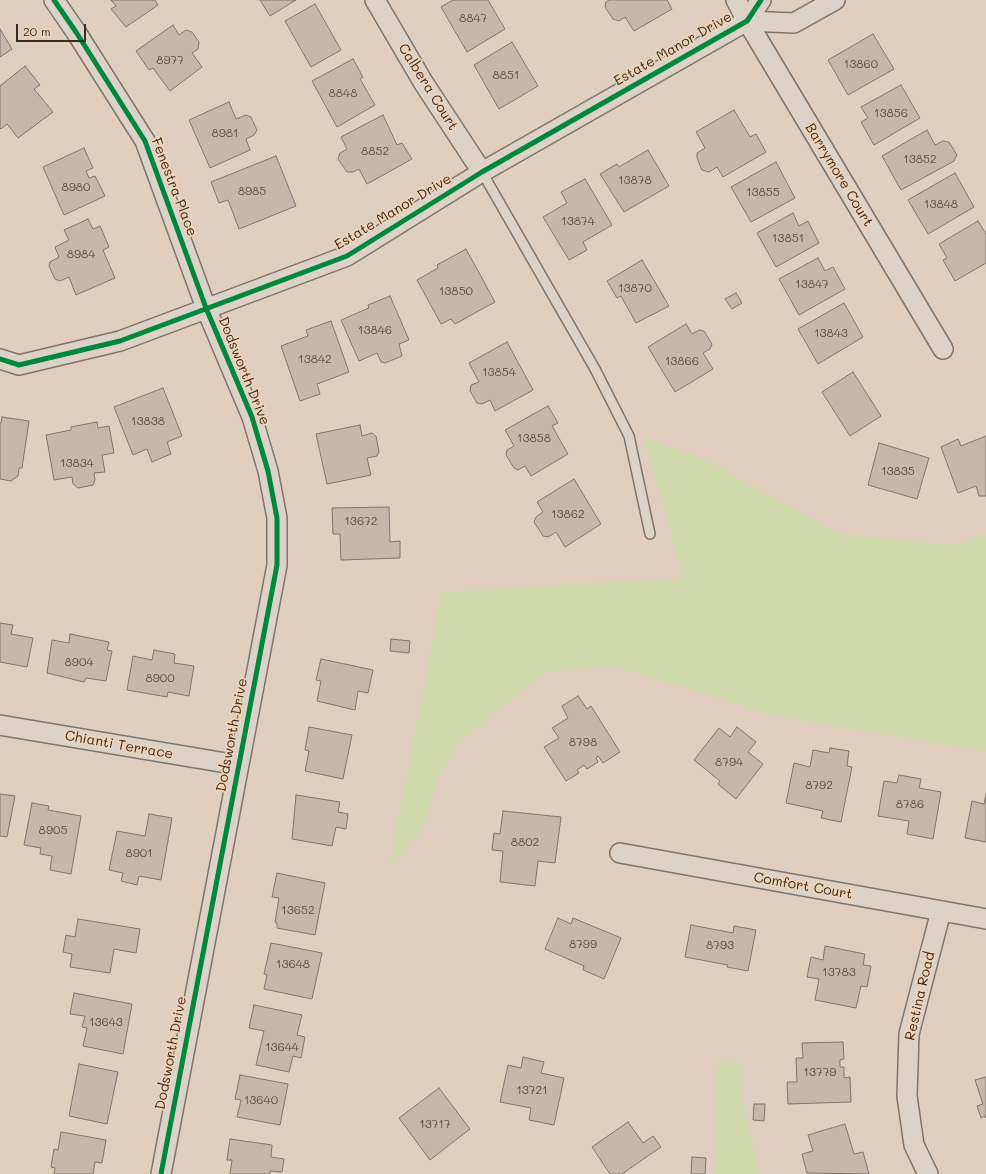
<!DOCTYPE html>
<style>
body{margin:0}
#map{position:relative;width:986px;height:1174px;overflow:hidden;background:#e0cfbf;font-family:Mali,sans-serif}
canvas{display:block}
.scale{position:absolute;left:16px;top:24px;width:70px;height:18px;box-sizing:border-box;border:2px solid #3b2a1e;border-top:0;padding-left:5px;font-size:12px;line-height:14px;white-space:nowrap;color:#3b2a1e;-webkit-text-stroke:3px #efd3b6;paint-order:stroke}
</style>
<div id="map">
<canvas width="986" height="1174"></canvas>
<div class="scale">20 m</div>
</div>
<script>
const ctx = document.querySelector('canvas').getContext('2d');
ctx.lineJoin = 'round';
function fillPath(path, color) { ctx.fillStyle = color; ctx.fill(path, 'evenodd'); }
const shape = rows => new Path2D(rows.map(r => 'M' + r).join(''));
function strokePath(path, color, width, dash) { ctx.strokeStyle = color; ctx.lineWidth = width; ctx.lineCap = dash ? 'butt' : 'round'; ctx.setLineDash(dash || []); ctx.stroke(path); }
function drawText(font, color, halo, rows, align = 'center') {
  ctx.font = font + ' Mali,sans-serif'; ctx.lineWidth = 3.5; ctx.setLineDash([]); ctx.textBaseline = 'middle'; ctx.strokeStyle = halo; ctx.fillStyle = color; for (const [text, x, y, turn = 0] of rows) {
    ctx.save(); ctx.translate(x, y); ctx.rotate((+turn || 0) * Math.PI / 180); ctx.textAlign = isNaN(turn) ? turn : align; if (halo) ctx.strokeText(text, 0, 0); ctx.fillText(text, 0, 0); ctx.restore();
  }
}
fillPath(shape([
 [644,437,705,460,841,534,953,545,986,535,986,751,777,716,614,666,546,672,461,741,439,774,424,828,389,869,442,592,573,584,684,579],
 [718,1062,743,1063,742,1099,760,1174,716,1174]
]), '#d0d9ab');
const building = shape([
 [111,0,155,0,158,5,126,27,111,9,116,6,111,0],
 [260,0,296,0,270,16,260,0],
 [453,0,488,0,505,29,467,52,441,7,453,0],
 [609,0,667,0,672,9,634,31,625,17,619,21,613,19,605,7,606,2,609,0],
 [315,4,341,50,311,67,285,21,315,4],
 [173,25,179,35,186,30,192,32,199,42,198,49,192,53,202,67,170,91,153,68,149,70,136,51,173,25],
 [0,29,12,49,0,57,0,29],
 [873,34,894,69,848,95,828,60,873,34],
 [512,42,538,86,499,109,474,65,512,42],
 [353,59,363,77,360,79,375,105,337,127,312,81,353,59],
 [25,66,40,85,34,89,53,112,18,138,7,124,1,129,0,128,0,86,25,66],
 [901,85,920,118,874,145,861,122,868,118,861,107,901,85],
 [229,102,236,119,246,115,251,117,257,130,254,135,246,139,250,150,210,168,189,120,229,102],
 [734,110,750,137,756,134,766,152,723,177,717,167,709,172,702,170,697,158,697,153,705,148,696,132,734,110],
 [383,115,397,145,402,143,412,159,367,184,359,169,353,172,347,172,338,159,340,153,347,149,341,137,383,115],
 [927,130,935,145,943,141,949,142,957,155,954,161,901,190,882,156,927,130],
 [84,148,93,168,86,171,89,178,95,176,105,196,64,215,43,167,84,148],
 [648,150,669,186,624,212,600,174,617,164,619,167,648,150],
 [276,156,296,206,239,229,228,200,219,203,211,182,276,156],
 [776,162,795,198,751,222,731,187,776,162],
 [955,173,974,207,928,234,908,200,955,173],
 [585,179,612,225,583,242,587,250,569,260,543,217,567,203,561,192,585,179],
 [793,213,799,226,808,221,819,243,776,267,757,233,793,213],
 [88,219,93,229,100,226,109,247,103,250,115,278,76,295,69,277,60,281,55,279,49,266,50,262,59,257,55,247,69,240,64,230,88,219],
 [978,221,986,234,986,263,955,281,943,260,947,258,939,244,978,221],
 [466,249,495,302,455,324,451,319,441,324,417,280,438,268,437,265,466,249],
 [818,258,825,271,833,267,845,289,799,315,779,279,818,258],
 [642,260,669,306,636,323,621,296,617,298,607,281,642,260],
 [736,293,742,303,732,309,725,299,736,293],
 [390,296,409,340,399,344,402,356,385,363,381,362,377,353,359,361,341,320,369,308,368,305,390,296],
 [844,303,863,337,818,364,798,329,844,303],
 [331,321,349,372,317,384,320,394,300,401,281,346,308,336,306,330,331,321],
 [686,324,692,334,699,330,704,331,712,344,710,349,703,353,713,369,675,392,648,347,686,324],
 [507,342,533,390,495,411,490,400,482,404,477,403,470,391,471,385,479,382,469,363,507,342],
 [853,372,881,416,850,436,822,392,853,372],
 [163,388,182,436,167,442,171,454,152,462,147,449,133,455,114,407,163,388],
 [548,406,558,423,552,426,568,454,531,476,525,466,518,470,514,468,506,455,507,450,514,446,505,430,548,406],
 [2,417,29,421,22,468,19,468,18,476,11,481,0,479,0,423,1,423,2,417],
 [97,422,98,428,109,426,114,453,102,455,105,472,94,473,95,480,93,485,78,488,73,484,72,477,54,480,46,435,71,430,71,427,97,422],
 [360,425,362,436,372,433,376,436,379,452,377,456,367,458,371,475,327,484,316,434,360,425],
 [986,436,986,496,979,496,976,486,958,493,941,447,958,439,961,446,986,436],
 [879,443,929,458,917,499,868,485,879,443],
 [574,479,601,524,565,547,556,532,548,537,543,536,534,522,536,517,543,512,537,502,574,479],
 [389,507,390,542,400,541,400,558,341,560,340,534,333,534,332,508,389,507],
 [0,623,13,625,11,634,33,638,27,667,0,662,0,623],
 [70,634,109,642,107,650,112,651,106,681,86,678,84,682,47,673,52,640,69,643,70,634],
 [391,639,410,641,409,653,390,651,391,639],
 [154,650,175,654,174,663,194,666,189,696,168,692,167,697,127,690,133,656,152,660,154,650],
 [321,659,373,670,368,693,358,691,355,710,317,701,321,681,316,680,321,659],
 [578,696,587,709,591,706,620,752,603,763,598,756,596,758,598,762,587,769,584,765,577,770,579,773,566,781,544,747,559,738,552,728,568,718,562,706,578,696],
 [309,727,352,735,343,779,305,771,309,751,305,750,309,727],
 [737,727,756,742,748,752,763,764,736,799,718,784,720,781,694,760,719,728,730,737,737,727],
 [830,748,849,751,847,766,852,767,841,822,821,818,823,811,786,803,794,763,810,767,813,750,829,753,830,748],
 [899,775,921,779,919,788,941,792,933,839,907,834,909,821,878,816,884,781,897,783,899,775],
 [0,794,15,796,7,837,0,836,0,794],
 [986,794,986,842,965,838,972,801,984,804,986,794],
 [296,795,340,802,338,812,348,814,346,829,336,827,332,846,292,839,296,795],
 [32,803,49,806,48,810,81,816,71,874,50,870,52,856,40,854,41,848,24,845,32,803],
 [503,811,561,817,555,863,538,861,535,886,500,882,503,851,492,850,494,833,500,834,503,811],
 [149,814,172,818,161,880,139,876,137,885,121,881,123,873,109,870,117,831,145,836,149,814],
 [277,873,325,883,315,935,277,928,277,923,275,922,279,898,272,897,277,873],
 [558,918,571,924,573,918,621,938,604,979,583,970,584,966,545,949,558,918],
 [78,919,140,929,136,953,114,949,110,973,70,967,72,954,63,952,66,935,75,937,78,919],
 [691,925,733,933,734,926,756,930,748,971,727,967,728,965,685,957,691,925],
 [271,943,322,953,312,999,264,989,267,975,264,974,271,943],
 [825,946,865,954,863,965,871,966,867,987,861,986,856,1008,815,1000,819,979,807,977,811,957,823,960,825,946],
 [74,993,132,1004,123,1054,83,1046,87,1028,82,1027,85,1016,70,1014,74,993],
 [254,1005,302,1015,297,1035,305,1037,301,1058,293,1056,289,1072,256,1065,264,1031,249,1028,254,1005],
 [843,1042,844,1059,840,1060,840,1067,844,1067,844,1078,850,1077,851,1102,788,1104,787,1082,797,1082,796,1058,803,1058,802,1043,843,1042],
 [523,1057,544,1062,541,1073,564,1078,554,1125,529,1120,531,1108,500,1102,508,1065,521,1068,523,1057],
 [79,1064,118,1072,107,1124,69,1116,79,1064],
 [240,1075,288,1084,280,1125,237,1117,241,1100,235,1099,240,1075],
 [986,1077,986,1118,985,1116,981,1118,977,1106,983,1104,975,1080,986,1077],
 [439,1088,470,1129,430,1160,399,1118,439,1088],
 [754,1104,765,1104,764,1121,753,1120,754,1104],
 [628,1122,643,1143,653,1136,661,1147,622,1174,610,1174,592,1147,628,1122],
 [845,1124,854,1154,863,1152,869,1174,807,1173,802,1154,813,1151,808,1135,845,1124],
 [61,1132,106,1140,102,1163,95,1162,93,1174,54,1174,55,1168,51,1167,54,1149,58,1150,61,1132],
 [230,1139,272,1145,271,1157,284,1159,282,1172,270,1171,270,1174,230,1174,232,1160,227,1160,230,1139],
 [692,1157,706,1158,705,1174,691,1174,692,1157]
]);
fillPath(building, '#c7b7ab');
strokePath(building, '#80756b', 1);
const service = shape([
 [482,172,595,369,629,436,650,534]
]);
const minor = shape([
 [54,0,76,32,145,141,206,308,252,417,268,471,277,518,277,565,161,1174],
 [375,0,423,82,482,172],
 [736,0,747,21,943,349],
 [747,21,794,23,835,0],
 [0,359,19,365,120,341,347,256,482,172,747,21,761,0],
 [0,725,238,765],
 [620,853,986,919],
 [928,1174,914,1145,907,1096,909,1034,941,911]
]);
strokePath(service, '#80756b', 12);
strokePath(minor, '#80756b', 22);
strokePath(service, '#ddd2c8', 9);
strokePath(minor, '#ddd2c8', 19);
strokePath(shape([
 [54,0,76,32,145,141,206,308,252,417,268,471,277,518,277,565,161,1174],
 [0,359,19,365,120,341,347,256,482,172,747,21,761,0]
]), '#00873e', 5);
drawText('12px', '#604f43', null, [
 ["8847",473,18],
 ["8977",170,60],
 ["13860",861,64],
 ["8851",506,75],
 ["8848",343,93],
 ["13856",891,113],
 ["8981",225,133],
 ["8852",375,151],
 ["13852",920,159],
 ["13878",635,180],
 ["8980",76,187],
 ["8985",252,191],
 ["13855",763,192],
 ["13848",941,204],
 ["13874",578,221],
 ["13851",788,238],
 ["8984",81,254],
 ["13847",812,284],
 ["13870",635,288],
 ["13850",456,291],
 ["13846",375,330],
 ["13843",831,333],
 ["13842",315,359],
 ["13866",682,361],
 ["13854",499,372],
 ["13838",148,421],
 ["13858",534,438],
 ["13834",77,463],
 ["13835",898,471],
 ["13862",568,514],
 ["13672",361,521],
 ["8904",79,662],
 ["8900",160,678],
 ["8798",583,742],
 ["8794",729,762],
 ["8792",819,785],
 ["8786",910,804],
 ["8905",53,830],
 ["8802",525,842],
 ["8901",139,853],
 ["13652",298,910],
 ["8799",583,944],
 ["8793",720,945],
 ["13648",293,964],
 ["13783",839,972],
 ["13643",106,1022],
 ["13644",282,1047],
 ["13779",820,1072],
 ["13721",532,1090],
 ["13640",261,1100],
 ["13717",435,1124]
]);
drawText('14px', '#3b2a1e', '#efd3b6', [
 ["Estate Manor Drive",673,49,-30],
 ["Calbera Court",428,87,58],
 ["Barrymore Court",839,175,59],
 ["Fenestra Place",174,187,69],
 ["Estate Manor Drive",393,212,-31],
 ["Dodsworth Drive",244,371,68],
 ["Dodsworth Drive",232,735,-79],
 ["Chianti Terrace",119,745,10],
 ["Comfort Court",803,886,10],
 ["Restina Road",920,996,-77],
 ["Dodsworth Drive",171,1053,-79]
]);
</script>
